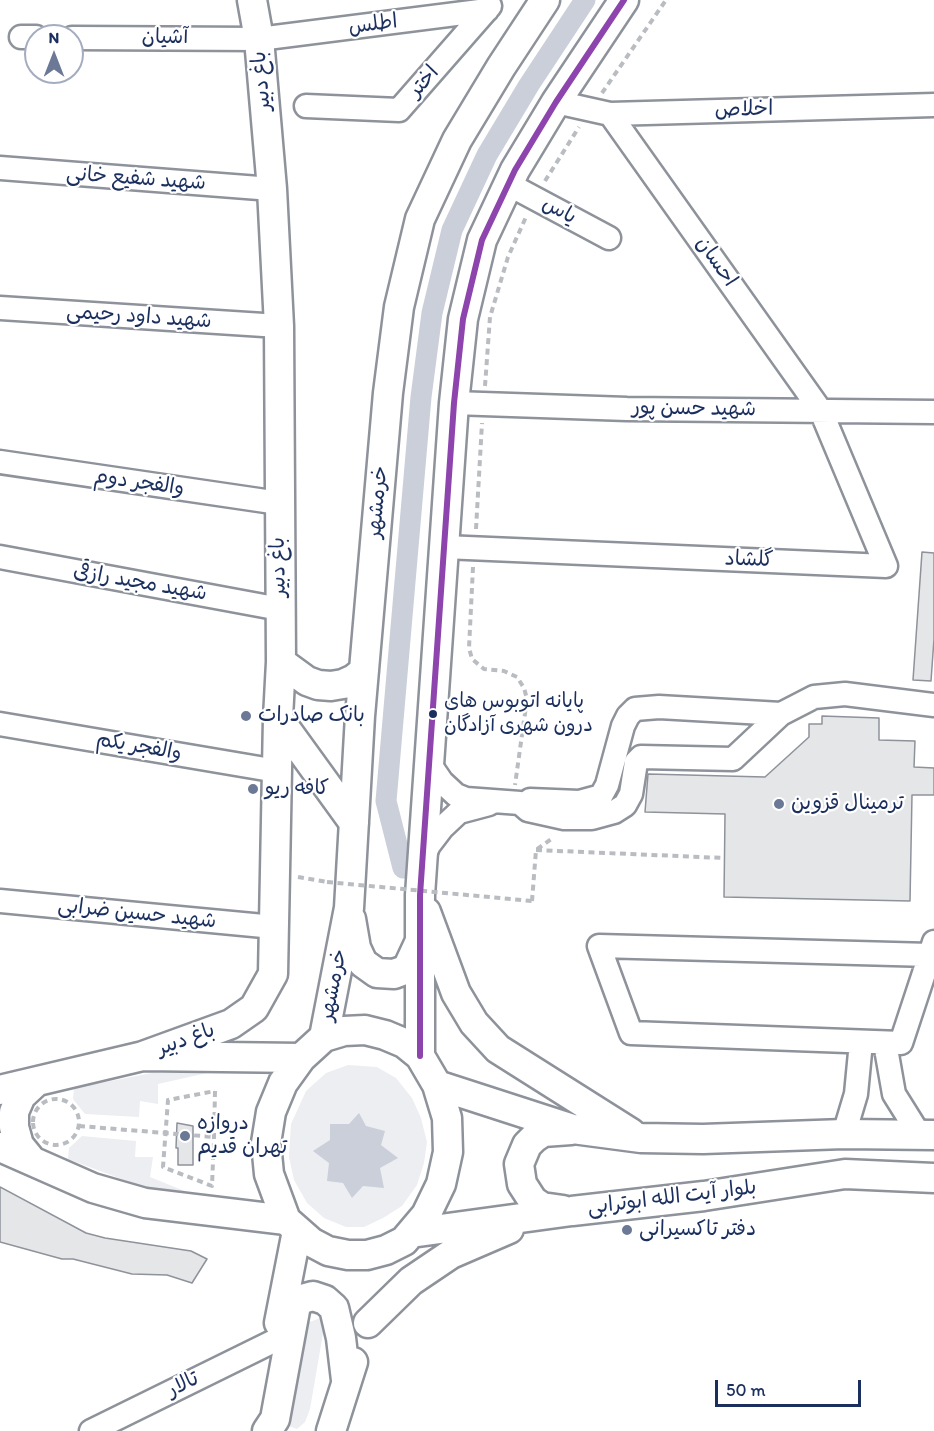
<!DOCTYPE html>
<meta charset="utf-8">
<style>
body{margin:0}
#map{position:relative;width:934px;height:1431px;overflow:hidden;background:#fff;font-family:Itim,sans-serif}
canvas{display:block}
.north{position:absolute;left:24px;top:24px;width:60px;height:60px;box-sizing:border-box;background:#fff;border:2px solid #a4acbf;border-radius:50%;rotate:0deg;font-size:16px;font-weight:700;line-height:24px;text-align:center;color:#1b2f5e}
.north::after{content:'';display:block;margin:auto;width:21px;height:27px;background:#6b7896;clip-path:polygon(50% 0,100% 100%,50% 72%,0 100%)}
.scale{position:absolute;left:715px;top:1380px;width:146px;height:27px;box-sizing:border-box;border:3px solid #1b2f5e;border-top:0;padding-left:8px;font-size:18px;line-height:21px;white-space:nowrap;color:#1b2f5e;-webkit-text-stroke:4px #fff;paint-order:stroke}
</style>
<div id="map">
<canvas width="934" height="1431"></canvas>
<div class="north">N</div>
<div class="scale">50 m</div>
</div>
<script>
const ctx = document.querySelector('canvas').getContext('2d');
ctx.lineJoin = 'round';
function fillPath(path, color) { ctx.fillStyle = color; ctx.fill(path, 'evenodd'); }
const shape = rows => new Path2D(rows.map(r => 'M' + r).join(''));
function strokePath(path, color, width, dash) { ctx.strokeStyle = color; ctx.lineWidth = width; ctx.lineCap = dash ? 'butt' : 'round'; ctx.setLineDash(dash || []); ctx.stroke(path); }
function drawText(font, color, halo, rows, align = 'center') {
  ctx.font = font + ' Itim,"Playpen Sans Arabic",sans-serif'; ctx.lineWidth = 4.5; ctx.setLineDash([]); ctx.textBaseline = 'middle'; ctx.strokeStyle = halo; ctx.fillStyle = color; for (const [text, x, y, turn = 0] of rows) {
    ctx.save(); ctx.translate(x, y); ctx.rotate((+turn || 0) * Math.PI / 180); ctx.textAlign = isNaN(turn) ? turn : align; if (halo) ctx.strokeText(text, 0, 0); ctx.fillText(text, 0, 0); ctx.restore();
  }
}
fillPath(shape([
 [348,1065,377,1067,396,1078,412,1098,421,1118,427,1142,424,1163,417,1185,402,1206,383,1218,364,1227,346,1227,324,1218,307,1203,294,1180,289,1157,291,1124,306,1091,326,1073],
 [152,1073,207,1073,158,1084,158,1104,140,1101,139,1117,85,1114,73,1099,74,1088],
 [82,1136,136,1141,135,1157,153,1157,150,1177,197,1196,143,1187,68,1159,69,1148],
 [326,1316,310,1409,305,1422,297,1429,289,1426,304,1324]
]), '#edeef2');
fillPath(shape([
 [359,1113,366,1126,385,1131,381,1145,398,1158,380,1168,384,1188,363,1186,352,1198,343,1183,327,1181,329,1163,313,1151,330,1140,330,1124,349,1124]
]), '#cbcfda');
strokePath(shape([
 [403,868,386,801,421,397,432,313,452,230,487,155,529,85,585,0]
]), '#cbcfda', 21);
const building = shape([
 [922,552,934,553,934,639,931,681,913,680,922,552],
 [822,716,879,718,879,740,915,741,914,767,934,768,934,795,912,795,910,901,724,897,725,814,645,812,648,774,765,777,809,737,809,724,822,724,822,716],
 [177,1123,193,1126,193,1165,178,1165,178,1148,176,1148,177,1123],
 [0,1187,86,1233,105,1238,191,1251,207,1259,192,1283,167,1275,132,1274,73,1259,62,1259,0,1242,0,1187]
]);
fillPath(building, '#e5e6e8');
strokePath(building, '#8e929a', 1.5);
const minor = shape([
 [21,37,36,37],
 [72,38,259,39,487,10],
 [556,102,610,114,934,105],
 [306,106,399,110,490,6],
 [0,168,272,189],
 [508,184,609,238],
 [0,308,279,326],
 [454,403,627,409,934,412],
 [0,462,279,503],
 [444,547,886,566,821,411,610,114],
 [0,557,280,609],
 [0,724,277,771],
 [429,763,442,782,456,795,466,799,520,803,528,810,564,818,592,818,614,812,625,805,631,794,636,762,641,757,733,759,781,714,814,697,845,694,934,705],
 [530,800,579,802,601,796,607,785,623,726,628,716,635,709,659,707,781,714],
 [423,858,429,845,442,828,459,812,489,804],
 [0,901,274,927],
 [934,942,930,955,901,1043,631,1033,599,946,930,955,934,955],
 [885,1043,894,1094,919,1134],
 [844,1134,856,1094,861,1042],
 [91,1431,276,1340]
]);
const major = shape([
 [281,662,307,681,318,685,331,686,343,684,354,679,364,671],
 [278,718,354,823],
 [426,912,456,993,474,1023,498,1049,631,1133],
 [351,919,356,948,363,963,377,973,394,974,407,969,420,941],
 [365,1030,385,1035,404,1043,420,1056,437,1085,447,1118,448,1152,441,1184,426,1215,404,1241,386,1250,367,1255,348,1255,328,1251,311,1242,286,1220,269,1174,266,1143,271,1112,283,1083,301,1058,324,1037,344,1031,365,1030],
 [324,1037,349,908,360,716,388,393,399,307,420,219,457,140,501,67,545,0],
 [143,1056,231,1024,254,1008,273,974,278,718,281,662,279,326,272,189,259,39,252,0],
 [420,1056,420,895,454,403,463,319,482,240,515,170,556,102,624,0],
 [437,1085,573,1129,641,1138,703,1139,844,1134,934,1135],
 [0,1090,143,1056,301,1058],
 [0,1147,93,1188,145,1203,286,1220],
 [32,1161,19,1145,14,1127,14,1112,21,1096,35,1083],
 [563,1210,542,1207,533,1201,522,1184,519,1164,527,1145,534,1138,543,1132,571,1130],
 [411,1233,572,1211,704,1196,845,1174,934,1178],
 [279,1323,297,1231],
 [368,1323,411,1281,451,1254,509,1229],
 [267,1431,275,1419,296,1305,302,1299,313,1296,325,1300,334,1308,341,1338,346,1380],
 [331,1431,353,1362]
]);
strokePath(minor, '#8e929a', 27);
strokePath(major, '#8e929a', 33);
strokePath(shape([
 [602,93,666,0],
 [545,181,579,127],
 [485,386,490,317,508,257,526,217],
 [476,529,482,423],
 [473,567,469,648,472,659,484,669,504,671,517,677,524,688,527,699,515,785],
 [536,850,724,858],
 [298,877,327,882],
 [532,901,536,850,554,837],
 [215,1091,214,1137,212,1186,163,1167,168,1100,215,1091],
 '33 1122a23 23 0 1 1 46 0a23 23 0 1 1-46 0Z',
 [79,1126,214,1137]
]), '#b9bcc1', 4, [6, 4.5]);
strokePath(minor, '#fff', 22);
strokePath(major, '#fff', 28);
strokePath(shape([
 [327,882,532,901]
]), '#b9bcc1', 4, [6, 4.5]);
strokePath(shape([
 [420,1056,420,895,454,403,463,319,482,240,515,170,556,102,624,0]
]), '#8e44ad', 6);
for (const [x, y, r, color] of [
 [433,714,5,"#1b2f5e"],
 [246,716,6,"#6b7896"],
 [253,789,6,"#6b7896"],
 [779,804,6,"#6b7896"],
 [185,1136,6,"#6b7896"],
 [627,1230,6,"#6b7896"]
]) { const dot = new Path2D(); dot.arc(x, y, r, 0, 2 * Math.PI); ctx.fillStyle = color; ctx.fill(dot); strokePath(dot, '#fff', 2); }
drawText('20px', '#1b2f5e', '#fff', [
 ["پایانه اتوبوس های",444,702],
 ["درون شهری آزادگان",444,726]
], 'left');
drawText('21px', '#1b2f5e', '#fff', [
 ["اطلس",373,25,-7],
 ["آشیان",165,38],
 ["باغ دبیر",262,81,-95],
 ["اختر",424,82,-48],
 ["اخلاص",744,110,-1],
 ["شهید شفیع خانی",136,179,4],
 ["یاس",559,211,28],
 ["احسان",716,262,55],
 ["شهید داود رحیمی",139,317,4],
 ["شهید حسن پور",694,409,1],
 ["والفجر دوم",139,483,8],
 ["خرمشهر",378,502,-85],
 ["گلشاد",749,560,2],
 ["باغ دبیر",279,567,-91],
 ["شهید مجید رازقی",140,583,10],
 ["والفجر یکم",139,747,10],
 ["شهید حسین ضرابی",137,914,6],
 ["خرمشهر",334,985,-79],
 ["باغ دبیر",186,1040,-20],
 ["بلوار آیت الله ابوترابی",672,1198,-7],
 ["تالار",183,1385,-26]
]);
drawText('21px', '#1b2f5e', '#fff', [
 ["بانک صادرات",258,716],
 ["کافه ریو",265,789],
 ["ترمینال قزوین",791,804],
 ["دروازه",197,1124],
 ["تهران قدیم",197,1148],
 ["دفتر تاکسیرانی",639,1230]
], 'left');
</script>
